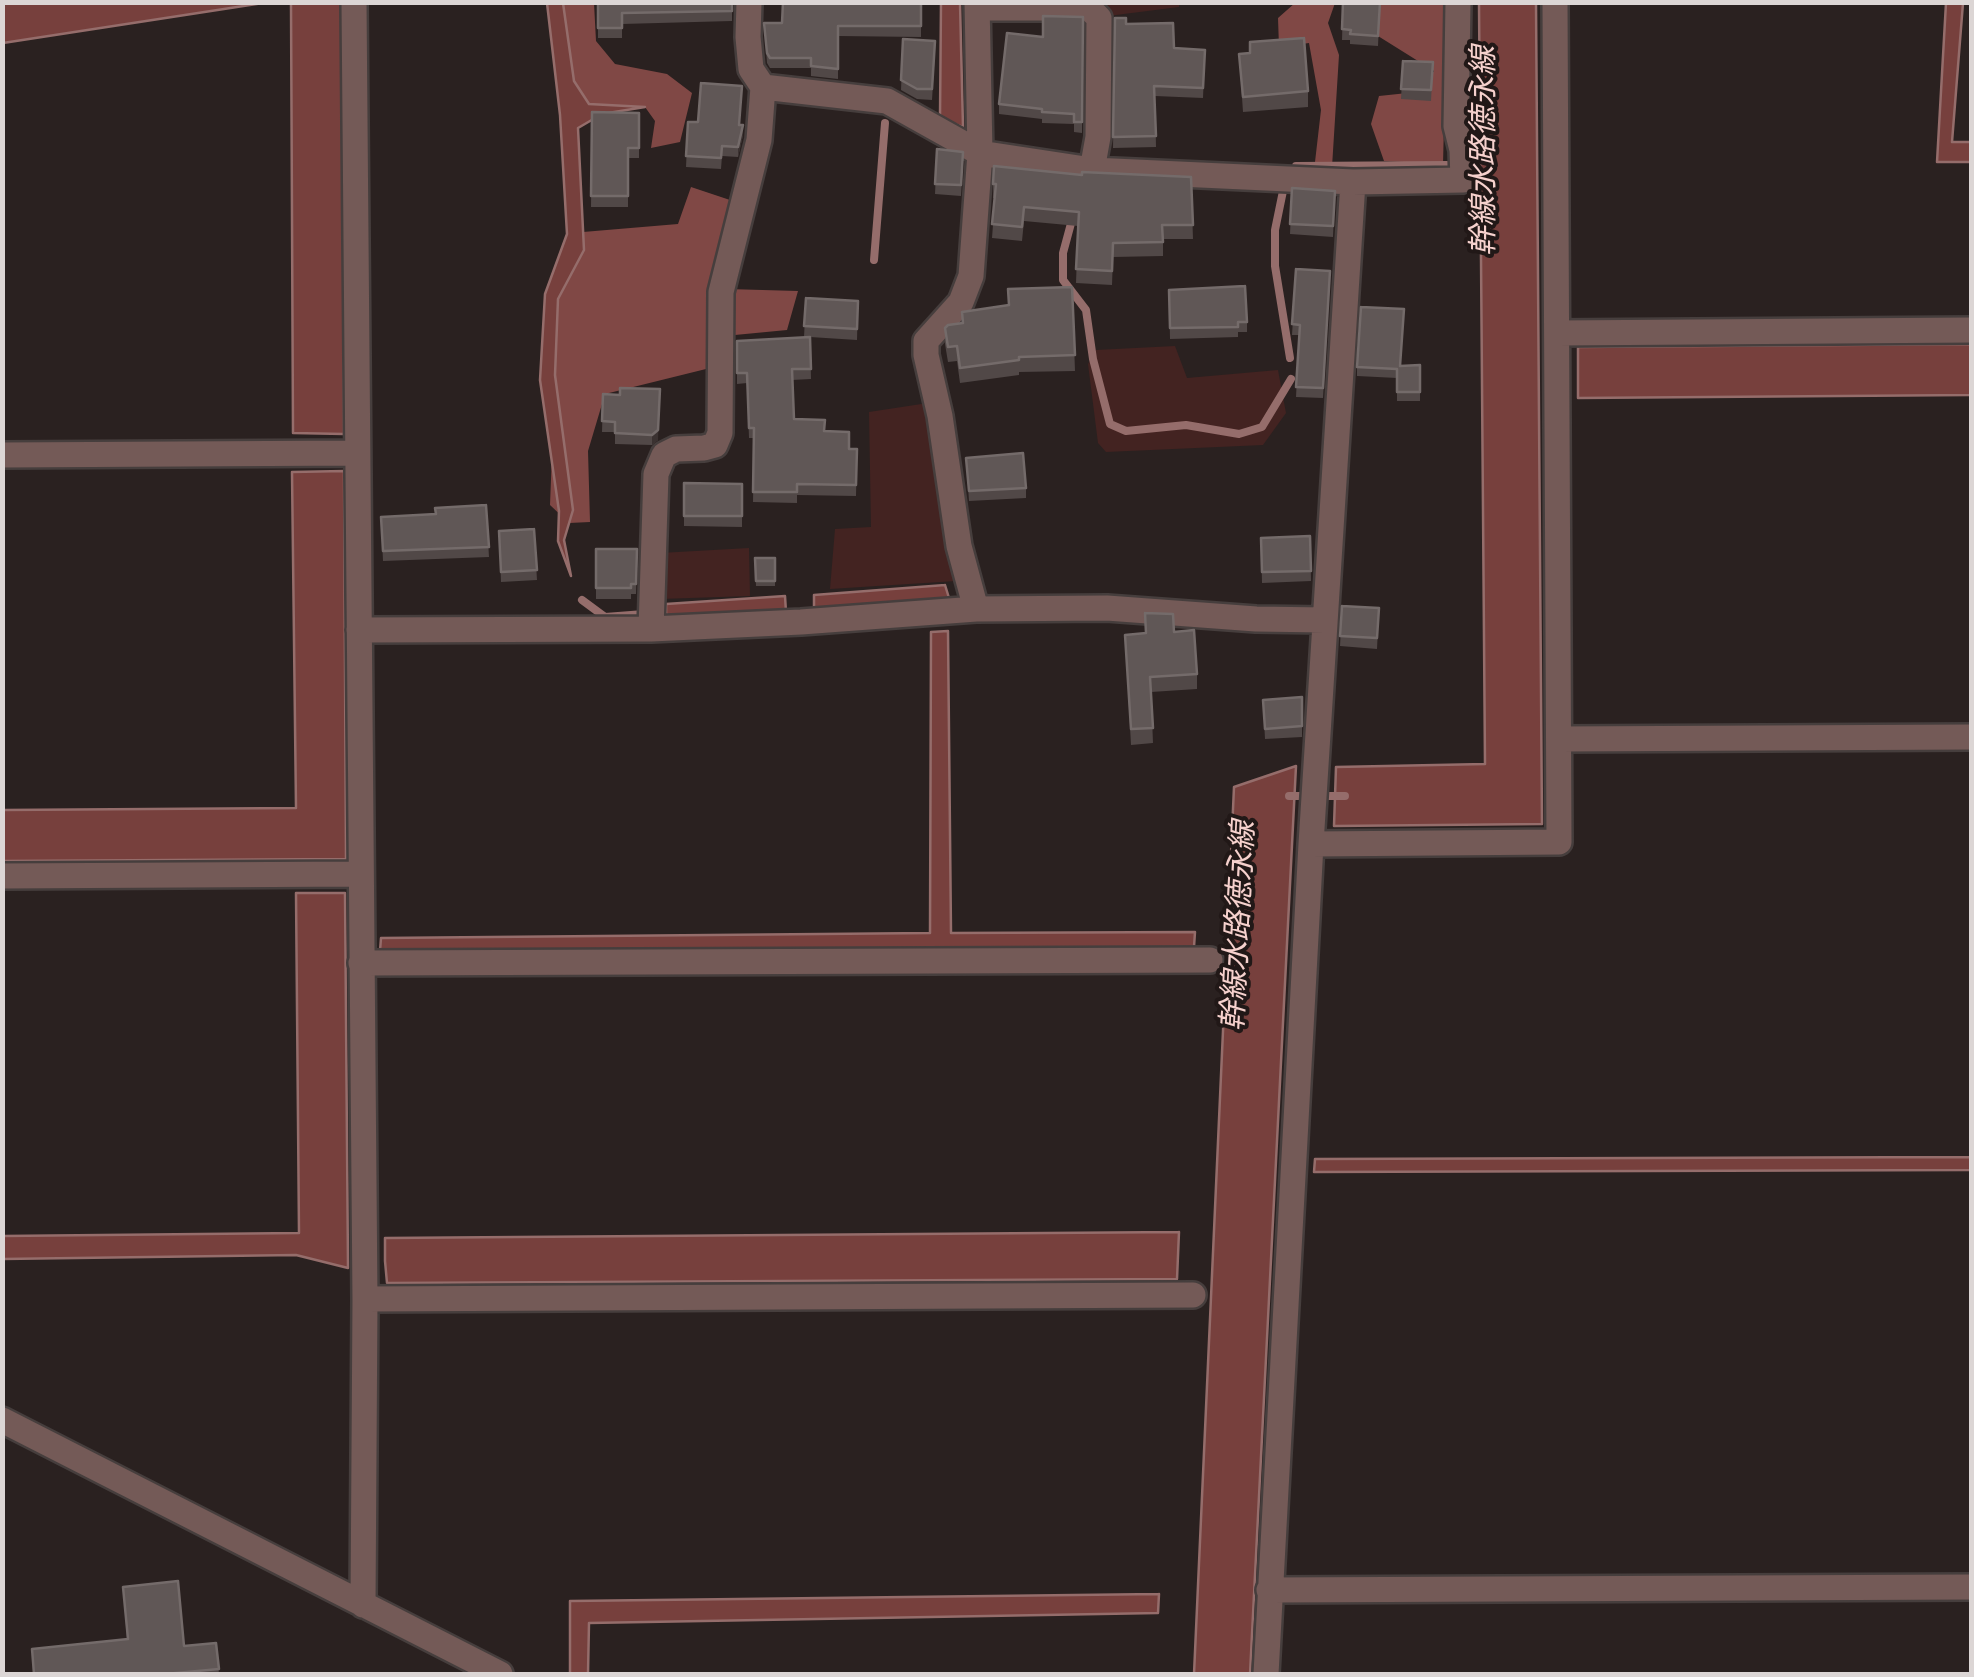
<!DOCTYPE html>
<meta charset="utf-8">
<style>
body{margin:0}
#map{position:relative;width:1974px;height:1677px;overflow:hidden;background:#2a2120;font-family:"Noto Sans",sans-serif}
canvas{display:block}
.frame{position:absolute;inset:0;border:5px solid #dcd6d5;pointer-events:none}
</style>
<div id="map">
<canvas width="1974" height="1677"></canvas>
<div class="frame"></div>
</div>
<script>
const ctx = document.querySelector('canvas').getContext('2d');
ctx.lineJoin = 'round';
function fillPath(path, color) { ctx.fillStyle = color; ctx.fill(path, 'evenodd'); }
const shape = rows => new Path2D(rows.map(r => 'M' + r).join(''));
function strokePath(path, color, width, dash) { ctx.strokeStyle = color; ctx.lineWidth = width; ctx.lineCap = dash ? 'butt' : 'round'; ctx.setLineDash(dash || []); ctx.stroke(path); }
function drawText(font, color, halo, rows, align = 'center') {
  ctx.font = font + ' "Noto Sans","Noto Sans JP",sans-serif'; ctx.lineWidth = 8; ctx.setLineDash([]); ctx.textBaseline = 'middle'; ctx.strokeStyle = halo; ctx.fillStyle = color; for (const [text, x, y, turn = 0] of rows) {
    ctx.save(); ctx.translate(x, y); ctx.rotate((+turn || 0) * Math.PI / 180); ctx.textAlign = isNaN(turn) ? turn : align; if (halo) ctx.strokeText(text, 0, 0); ctx.fillText(text, 0, 0); ctx.restore();
  }
}
fillPath(shape([
 [1091,3,1179,3,1179,7,1108,16],
 [1175,346,1187,378,1278,370,1286,413,1263,445,1106,452,1098,443,1088,364,1096,350],
 [928,403,956,581,830,589,835,529,871,527,869,412],
 [749,548,750,596,660,599,660,553]
]), '#432321');
fillPath(shape([
 [563,3,594,3,596,41,615,64,667,74,692,93,680,142,651,148,655,121,645,107,589,104,574,81],
 [1295,3,1335,3,1328,23,1339,55,1332,167,1315,162,1321,110,1309,43,1279,47,1278,18],
 [1369,3,1447,3,1443,164,1384,161,1371,124,1379,96,1417,92,1434,71,1370,31],
 [691,187,736,202,727,289,798,291,787,330,714,337,706,369,605,394,588,451,590,522,569,523,550,505,558,298,584,250,583,232,678,224]
]), '#804845');
const water = shape([
 [3,2,263,2,263,3,3,43,3,2],
 [289,3,342,3,344,434,293,433,291,4,289,3],
 [547,3,563,3,574,81,589,104,645,107,602,114,578,128,584,250,558,299,555,375,573,510,564,540,571,576,558,541,559,511,540,380,545,294,567,234,560,115,547,3],
 [941,3,960,3,963,127,943,120,940,116,941,3],
 [1479,3,1536,3,1542,824,1334,826,1336,767,1485,764,1479,3],
 [1946,3,1963,3,1952,142,1971,142,1971,162,1937,162,1946,3],
 [1971,344,1971,395,1578,398,1578,347,1971,344],
 [344,471,346,859,3,861,3,810,296,808,292,472,344,471],
 [945,585,949,598,814,609,814,595,945,585],
 [785,596,786,612,668,619,666,613,666,604,785,596],
 [948,631,951,933,1195,932,1194,947,380,951,381,938,930,933,931,632,948,631],
 [1296,766,1250,1674,1194,1674,1234,787,1296,766],
 [296,893,345,893,348,1268,296,1255,3,1259,3,1236,299,1233,296,893],
 [1972,1157,1971,1170,1314,1172,1315,1159,1972,1157],
 [1179,1232,1177,1279,387,1283,385,1261,385,1238,1179,1232],
 [1159,1594,1158,1613,589,1623,588,1674,570,1674,570,1601,1159,1594]
]);
fillPath(water, '#77403d');
strokePath(water, '#956d6b', 2.5);
strokePath(shape([
 [1296,166,1447,165],
 [1283,191,1275,230,1275,266,1290,358],
 [1073,216,1063,253,1063,280,1086,310,1093,359,1110,424,1126,431,1186,425,1239,434,1262,427,1291,379],
 [874,260,885,123],
 [582,600,605,617,644,614],
 [1289,796,1345,796]
]), '#956d6b', 8);
const minor = shape([
 [354,2,365,1299,363,1605],
 [749,2,748,37,751,69,763,87,887,101,980,153,1092,170,1353,182,1463,180,1462,150,1456,126,1458,2],
 [978,8,1089,8,1099,18,1098,137,1092,170],
 [1557,333,1972,330],
 [2,455,357,453],
 [976,609,959,546,940,416,926,355,926,341,961,302,971,276,980,153,977,2],
 [651,629,656,474,664,455,676,449,704,448,715,445,720,433,721,292,759,140,763,87],
 [359,630,651,629,801,622,976,609,1107,608,1256,619,1325,620],
 [1559,739,1972,737],
 [1311,844,1353,182],
 [2,876,360,874],
 [361,963,1210,960],
 [365,1299,1193,1295],
 [2,1420,500,1674],
 [1269,1590,1972,1587],
 [1266,1674,1311,844,1559,842,1555,2]
]);
strokePath(minor, '#463e3d', 30);
strokePath(minor, '#745a57', 25);
fillPath(shape([
 [598,2,732,2,732,21,622,24,622,38,598,38],
 [921,2,921,37,838,36,838,79,811,76,811,68,770,68,767,63,764,23,782,23],
 [1343,2,1380,2,1378,46,1350,44,1350,40,1342,40],
 [1083,17,1082,133,1074,132,1074,124,1042,123,1042,119,999,114,999,104,1043,37],
 [1115,18,1174,48,1205,50,1203,98,1155,96,1156,147,1113,148],
 [903,39,935,52,932,100,917,99,901,90],
 [1239,54,1308,91,1308,107,1243,112],
 [1403,61,1433,62,1431,101,1401,99],
 [592,112,639,113,639,158,628,158,628,207,591,207],
 [688,122,740,125,743,135,738,157,722,156,721,169,686,167],
 [937,149,963,162,961,196,935,194],
 [1082,175,1191,177,1193,239,1163,239,1163,256,1113,257,1112,285,1076,283,1078,226,1024,221,1022,241,992,238,995,198,993,198,993,184],
 [1292,188,1335,191,1333,237,1290,234],
 [1296,269,1330,281,1323,398,1296,397,1299,335,1292,335],
 [1072,287,1075,371,1019,372,1019,375,960,383,957,361,948,362,945,344,945,328,962,323,962,312,1008,306],
 [1169,290,1247,322,1247,332,1238,332,1238,337,1170,339],
 [806,298,858,301,857,340,810,337,811,379,792,380,794,419,825,431,849,449,857,449,856,496,797,495,797,503,753,502,754,438,749,438,747,383,737,384,737,341,804,337],
 [1420,365,1420,401,1397,401,1397,378,1357,376,1357,367],
 [603,394,658,440,652,445,615,444,615,432,602,432],
 [966,458,1026,488,1026,498,969,501],
 [684,483,742,484,742,527,684,526],
 [486,505,489,557,383,561,381,517,436,514],
 [534,529,537,580,501,582,499,531],
 [1310,536,1311,581,1262,583,1261,538],
 [596,549,637,549,636,594,631,594,631,599,596,599],
 [755,558,775,558,775,586,756,586],
 [1342,606,1379,608,1377,649,1340,646],
 [1145,613,1174,632,1197,674,1197,689,1151,692,1153,743,1131,745,1125,635,1145,633],
 [1302,697,1302,737,1265,739,1263,700],
 [123,1587,184,1646,216,1643,219,1674,33,1674,32,1649,127,1640]
]), '#514847');
fillPath(shape([
 [743,125,743,135,738,157,738,147],
 [660,389,658,440,652,445,652,435]
]), '#3b3231');
const building = shape([
 [598,2,732,2,732,11,622,13,622,28,598,28,598,2],
 [783,2,921,2,921,26,838,26,838,69,811,66,811,58,770,58,767,53,764,23,782,23,783,2],
 [1343,2,1380,2,1378,36,1350,34,1351,30,1342,29,1343,2],
 [1043,16,1083,17,1082,122,1074,122,1074,114,1042,112,1042,109,999,104,1007,33,1043,37,1043,16],
 [1115,18,1126,18,1126,24,1173,23,1174,48,1205,50,1203,88,1154,86,1156,136,1113,137,1115,18],
 [1304,38,1308,91,1243,97,1239,54,1250,53,1250,42,1304,38],
 [903,39,935,41,932,89,917,89,901,80,903,39],
 [1403,61,1433,62,1431,90,1401,89,1403,61],
 [701,83,742,86,739,125,743,125,738,147,722,146,721,158,686,156,688,122,698,122,701,83],
 [592,112,639,113,639,148,628,148,628,196,591,196,592,112],
 [937,149,963,152,961,185,935,184,937,149],
 [994,166,1082,175,1082,172,1191,177,1193,225,1162,225,1163,242,1113,243,1112,271,1076,269,1079,212,1024,207,1022,227,992,224,996,184,993,184,994,166],
 [1292,188,1335,191,1333,226,1290,224,1292,188],
 [1296,269,1330,271,1323,388,1296,387,1300,325,1292,324,1296,269],
 [1245,286,1247,322,1238,322,1238,327,1170,328,1169,290,1245,286],
 [1072,287,1075,355,1019,357,1019,360,960,368,957,346,948,347,945,328,948,325,963,323,962,312,1009,305,1008,289,1072,287],
 [806,298,858,301,857,329,804,326,806,298],
 [1361,307,1404,309,1400,366,1420,365,1420,392,1397,392,1397,369,1357,367,1361,307],
 [810,337,811,369,792,369,794,419,825,420,824,431,849,432,849,449,857,449,856,485,797,484,797,492,753,492,754,428,749,428,747,373,737,373,737,341,810,337],
 [620,388,660,389,658,430,652,435,615,433,615,422,602,421,603,394,620,395,620,388],
 [1023,453,1026,488,969,491,966,458,1023,453],
 [684,483,742,484,742,516,684,516,684,483],
 [486,505,489,547,383,551,381,517,436,514,435,508,486,505],
 [534,529,537,570,501,572,499,531,534,529],
 [1310,536,1311,571,1262,572,1261,538,1310,536],
 [596,549,637,549,636,584,631,584,631,588,596,588,596,549],
 [755,558,775,558,775,581,756,581,755,558],
 [1342,606,1379,608,1377,638,1340,636,1342,606],
 [1145,613,1173,614,1174,632,1194,630,1197,674,1150,677,1153,728,1131,729,1125,635,1146,633,1145,613],
 [1302,697,1302,726,1265,729,1263,700,1302,697],
 [178,1581,184,1646,216,1643,219,1669,165,1674,34,1674,32,1649,128,1639,123,1587,178,1581]
]);
fillPath(building, '#605756');
strokePath(building, '#746b6a', 2.5);
drawText('italic 30px', '#f6d1cd', '#211817', [
 ["幹線水路徳永線",1484,151,-90],
 ["幹線水路徳永線",1239,926,-87]
]);
</script>
